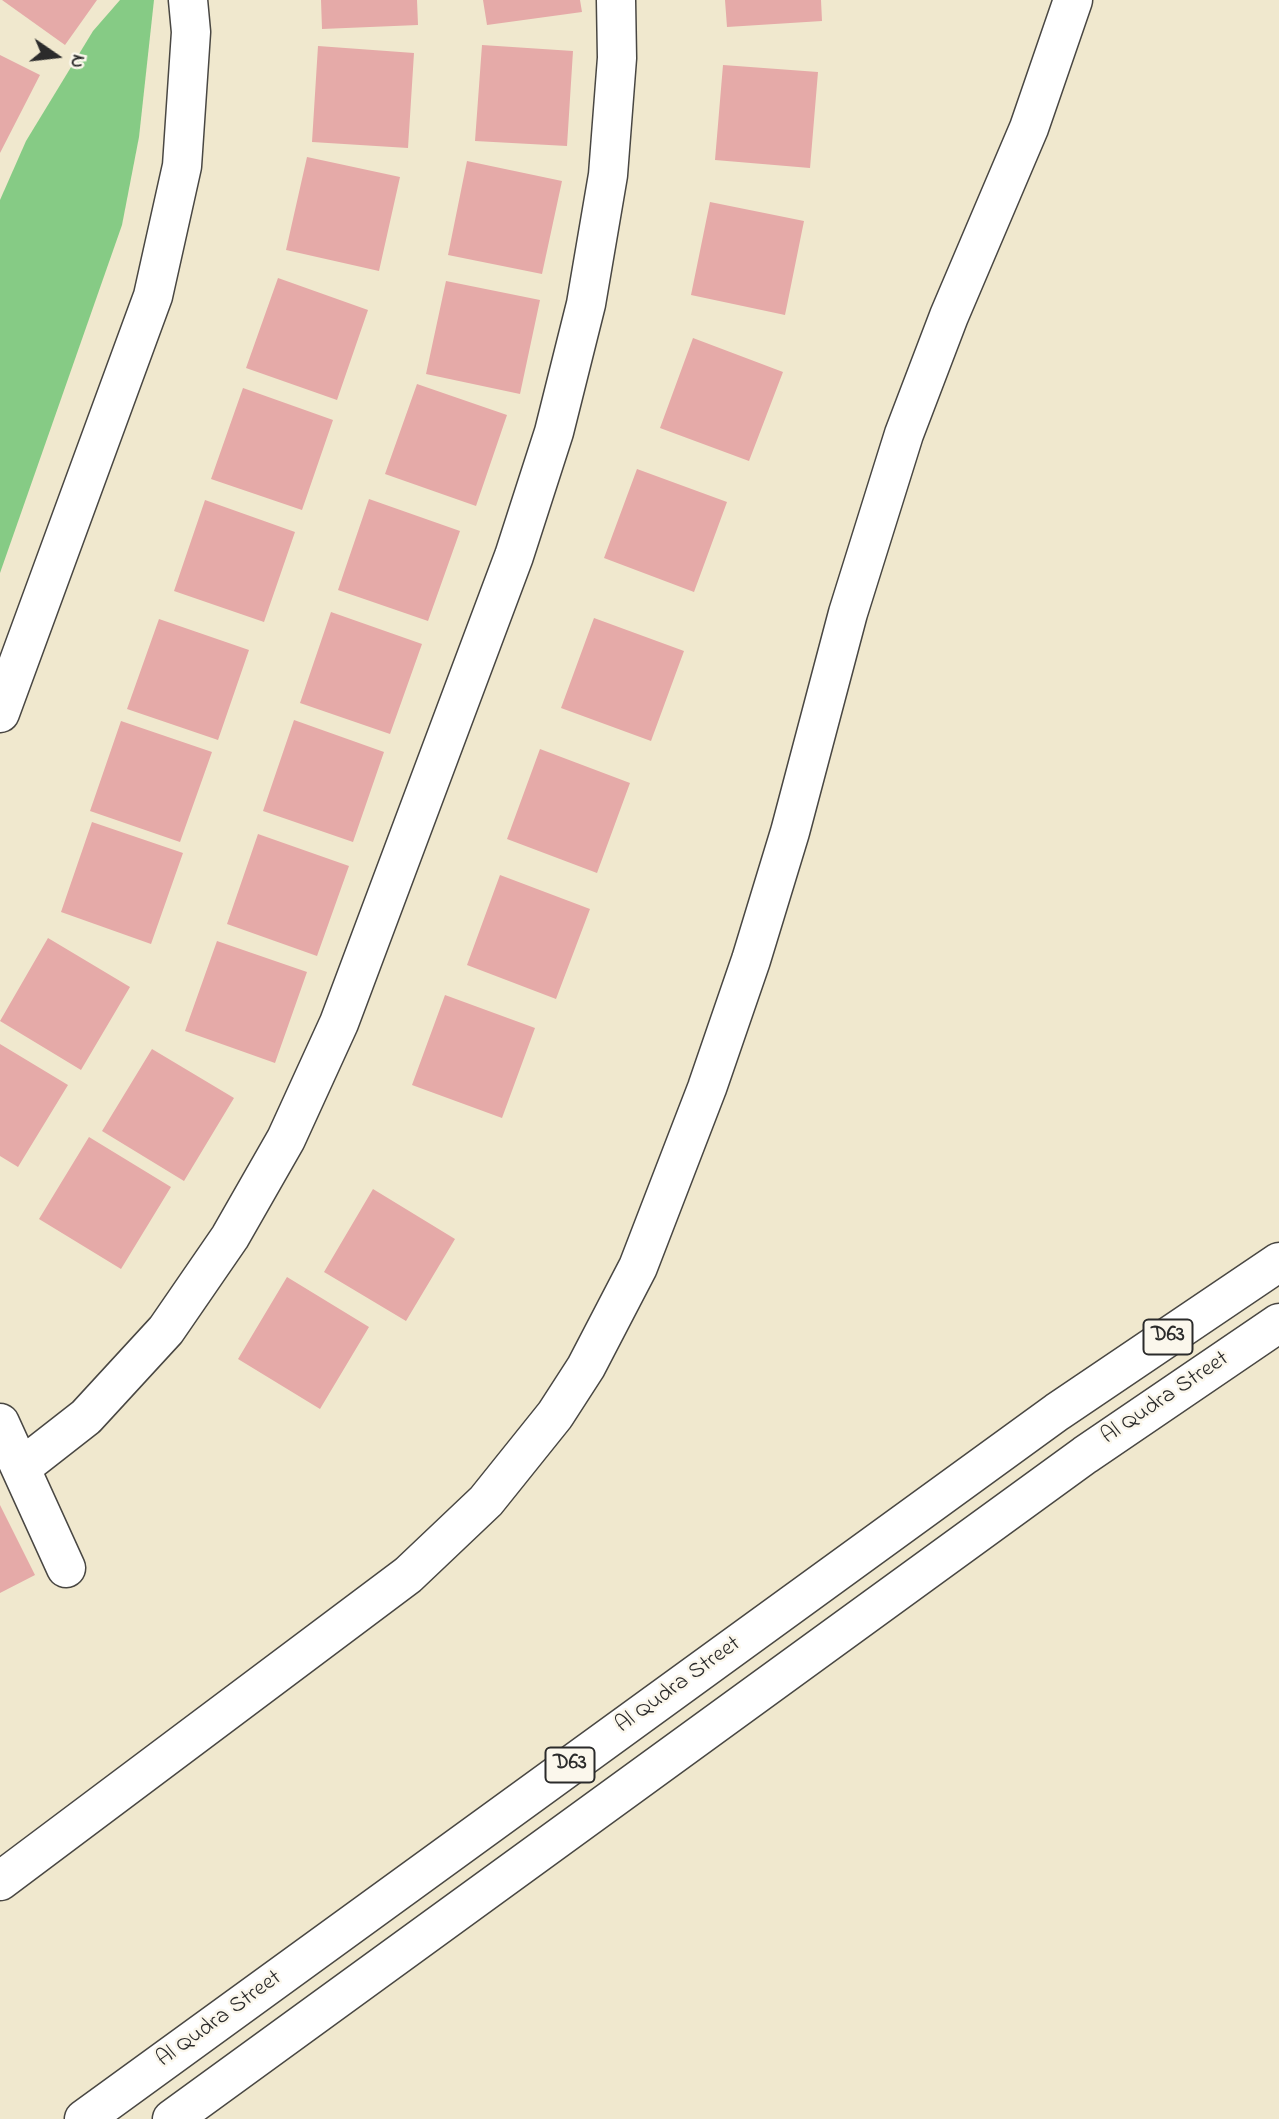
<!DOCTYPE html>
<style>
body{margin:0}
#map{position:relative;width:1279px;height:2119px;overflow:hidden;background:#f0e8ce;font-family:"Indie Flower",sans-serif}
canvas{display:block}
.north{position:absolute;left:21px;top:21px;width:70px;height:70px;-webkit-text-stroke:5px #fbf7ec;paint-order:stroke;rotate:104deg;font-size:19px;font-weight:700;line-height:28px;text-align:center;color:#2b2b2b}
.north::after{content:'';display:block;margin:auto;width:24px;height:32px;background:#2b2b2b;clip-path:polygon(50% 0,100% 100%,50% 72%,0 100%)}
</style>
<div id="map">
<canvas width="1279" height="2119"></canvas>
<div class="north">N</div>
</div>
<script>
const ctx = document.querySelector('canvas').getContext('2d');
ctx.lineJoin = 'round';
function fillPath(path, color) { ctx.fillStyle = color; ctx.fill(path, 'evenodd'); }
const shape = rows => new Path2D(rows.map(r => 'M' + r).join(''));
function strokePath(path, color, width, dash) { ctx.strokeStyle = color; ctx.lineWidth = width; ctx.lineCap = dash ? 'butt' : 'round'; ctx.setLineDash(dash || []); ctx.stroke(path); }
function drawText(font, color, halo, rows, align = 'center') {
  ctx.font = font + ' "Indie Flower",sans-serif'; ctx.lineWidth = 5; ctx.setLineDash([]); ctx.textBaseline = 'middle'; ctx.strokeStyle = halo; ctx.fillStyle = color; for (const [text, x, y, turn = 0] of rows) {
    ctx.save(); ctx.translate(x, y); ctx.rotate((+turn || 0) * Math.PI / 180); ctx.textAlign = isNaN(turn) ? turn : align; if (halo) ctx.strokeText(text, 0, 0); ctx.fillText(text, 0, 0); ctx.restore();
  }
}
fillPath(shape([
 [120,0,154,0,139,137,122,225,0,573,0,200,26,141,93,31]
]), '#86cb85');
fillPath(shape([
 [2,0,97,0,65,45],
 [321,0,417,0,418,25,322,29],
 [483,0,580,0,582,12,487,25],
 [725,0,821,0,822,21,727,27],
 [482,45,573,51,567,146,475,141],
 [318,46,414,53,408,148,312,142],
 [0,55,40,75,0,153],
 [723,65,818,72,810,168,715,160],
 [307,157,400,177,379,271,286,250],
 [467,161,562,181,542,274,448,255],
 [710,202,804,221,785,315,691,295],
 [278,278,368,310,337,400,246,368],
 [446,281,540,300,520,394,426,374],
 [693,338,783,372,749,461,660,428],
 [417,384,507,415,476,506,385,474],
 [243,388,333,420,302,510,211,479],
 [637,469,727,502,694,592,604,558],
 [369,499,460,531,428,621,338,590],
 [205,500,295,532,264,622,174,591],
 [331,612,422,644,390,734,300,703],
 [594,618,684,651,651,741,561,708],
 [159,619,249,650,218,740,127,709],
 [294,720,384,752,353,842,263,811],
 [121,721,212,752,180,842,90,811],
 [540,749,630,783,597,873,507,839],
 [92,822,183,853,151,944,61,912],
 [258,834,349,866,317,956,227,924],
 [500,875,590,909,556,999,467,965],
 [48,938,130,987,81,1070,0,1021],
 [217,941,307,972,275,1063,185,1031],
 [445,995,535,1028,502,1118,412,1085],
 [0,1044,68,1085,18,1167,0,1156],
 [152,1049,234,1098,184,1181,102,1131],
 [89,1137,171,1187,121,1269,39,1219],
 [373,1189,455,1239,406,1321,324,1272],
 [287,1277,369,1327,320,1409,238,1359],
 [0,1505,35,1575,0,1593]
]), '#e5aaa8');
const minor = shape([
 [0,713,153,296,182,166,191,32,188,0],
 [0,1423,66,1568],
 [22,1467,86,1417,166,1330,230,1237,286,1139,339,1023,514,556,554,432,586,304,608,175,617,58,616,0]
]);
const major = shape([
 [0,1881,408,1575,486,1501,555,1415,586,1367,638,1267,707,1088,751,960,790,832,848,613,904,434,949,316,1029,128,1073,0],
 [84,2119,1057,1412,1279,1262],
 [172,2119,1085,1455,1279,1323]
]);
strokePath(minor, '#494743', 41);
strokePath(major, '#494743', 41);
strokePath(minor, '#fff', 38);
strokePath(major, '#fff', 38);
for (const [x, y, w] of [
 [1168,1337,49],
 [570,1765,49]
]) { const box = new Path2D(); box.roundRect(x - w / 2, y - 17.5, w, 35, 5); ctx.fillStyle = '#fbf7ec'; ctx.fill(box); strokePath(box, '#2b2b2b', 2); }
drawText('bold 21px', '#2b2b2b', null, [
 ["D63",1168,1337],
 ["D63",570,1765]
]);
drawText('23px', '#2b2b2b', '#fbf7ec', [
 ["Al Qudra Street",1166,1399,-34],
 ["Al Qudra Street",679,1686,-36],
 ["Al Qudra Street",220,2020,-36]
]);
</script>
